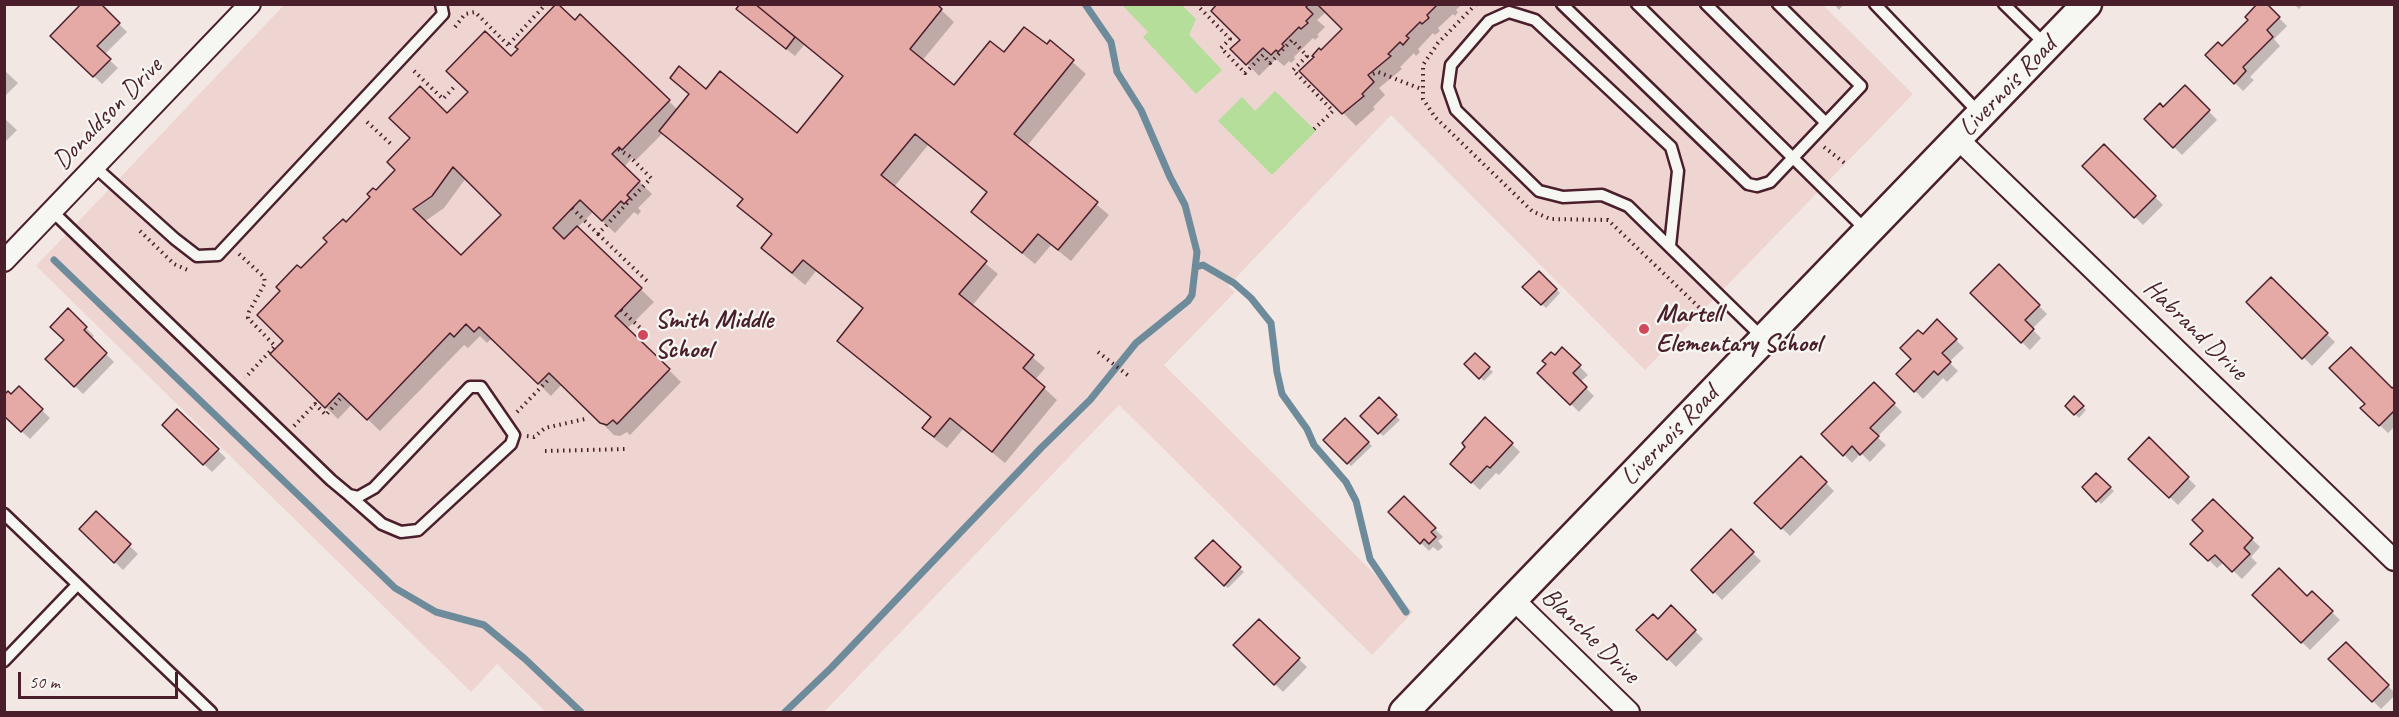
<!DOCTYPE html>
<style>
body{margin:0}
#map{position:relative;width:2399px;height:717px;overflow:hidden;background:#f3e7e3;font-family:Caveat,sans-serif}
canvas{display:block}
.frame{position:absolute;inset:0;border:6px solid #4a1f2b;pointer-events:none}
.scale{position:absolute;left:18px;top:672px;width:160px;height:27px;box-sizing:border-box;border:3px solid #4a1f2b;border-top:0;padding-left:8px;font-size:18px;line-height:21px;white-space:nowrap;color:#4a1f2b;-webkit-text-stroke:4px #f6f6f2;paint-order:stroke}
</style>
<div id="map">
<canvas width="2399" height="717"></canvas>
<div class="frame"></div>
<div class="scale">50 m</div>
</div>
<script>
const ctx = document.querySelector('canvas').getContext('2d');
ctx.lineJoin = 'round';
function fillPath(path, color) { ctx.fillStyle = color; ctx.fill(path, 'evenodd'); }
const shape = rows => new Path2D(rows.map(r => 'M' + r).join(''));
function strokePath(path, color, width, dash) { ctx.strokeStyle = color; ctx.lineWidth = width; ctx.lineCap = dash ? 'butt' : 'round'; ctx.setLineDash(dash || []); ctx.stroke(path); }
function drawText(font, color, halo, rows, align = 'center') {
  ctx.font = font + ' Caveat,sans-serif'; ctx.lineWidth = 4.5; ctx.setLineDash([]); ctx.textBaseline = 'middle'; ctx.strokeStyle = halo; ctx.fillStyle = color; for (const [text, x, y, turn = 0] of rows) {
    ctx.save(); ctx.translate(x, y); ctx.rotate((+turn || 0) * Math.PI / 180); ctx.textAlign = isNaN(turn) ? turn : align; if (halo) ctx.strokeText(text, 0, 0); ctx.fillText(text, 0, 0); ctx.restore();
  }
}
fillPath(shape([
 [284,5,1823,5,1913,94,1645,370,1391,115,1228,286,1235,292,1164,365,1413,612,1372,655,1119,405,824,712,546,712,497,664,471,692,36,266]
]), '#efd5d1');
fillPath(shape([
 [1122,5,1182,5,1196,19,1189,35,1222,70,1196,94,1143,37,1148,32],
 [1275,91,1316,131,1272,175,1218,121,1242,97,1255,111]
]), '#b5de9a');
fillPath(shape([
 [99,4,127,32,104,55,118,68,102,84,52,36],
 [742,4,940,4,938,7,954,22,922,61,955,87,1004,54,1047,46,1050,42,1086,74,1027,146,1109,215,1071,261,1051,245,1035,264,986,224,973,212,988,194,928,145,894,187,998,274,972,306,1045,368,1035,380,1057,400,1005,463,963,429,947,448,936,440,924,428,932,418,839,340,864,310,816,271,805,285,775,260,763,248,772,235,739,206,744,200,663,133,635,161,632,158,624,167,652,194,638,208,641,211,638,215,634,212,615,233,593,212,577,228,654,302,627,329,681,382,630,435,627,432,620,436,614,435,562,384,551,396,492,338,487,343,480,336,468,348,464,345,380,431,352,404,338,419,272,354,285,341,301,270,447,115,511,58,575,23,581,16,678,110,690,95,672,78,706,91,797,135,844,77,804,45,795,56,746,17],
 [466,178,503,215,461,257,424,222,444,208],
 [1219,4,1462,4,1456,10,1458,12,1455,16,1453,14,1438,28,1440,31,1435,35,1433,33,1418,49,1420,52,1416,56,1414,53,1400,67,1402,69,1379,88,1385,95,1373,107,1375,109,1356,126,1302,71,1344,30,1326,12,1317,20,1325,27,1317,35,1319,36,1315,40,1313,38,1294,57,1295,59,1291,63,1289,61,1284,66,1276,59,1259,76,1233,49,1242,40],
 [1834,4,1844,4,1839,10],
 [2265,4,2287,26,2274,39,2280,46,2250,77,2254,80,2243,91,2207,55,2222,48],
 [2294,4,2303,4,2299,9],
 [4,70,18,83,4,97],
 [2186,87,2217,120,2182,155,2146,119,2163,109],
 [4,118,17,130,4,143],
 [2104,146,2163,205,2143,225,2084,166],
 [1999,266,2047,314,2032,329,2041,338,2030,350,1972,293],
 [1539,273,1560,293,1546,308,1525,287],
 [2271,279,2335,342,2312,366,2248,302],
 [68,310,94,336,91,339,114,362,83,394,47,359,66,340],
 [1937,321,1964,348,1949,362,1958,371,1947,382,1943,378,1923,399,1898,374,1913,359,1923,336],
 [1562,349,1588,375,1580,382,1594,396,1579,412,1539,373],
 [1475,355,1493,372,1484,381,1466,364],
 [1874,384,1902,412,1877,437,1886,445,1870,462,1861,453,1852,463,1824,434],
 [19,388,50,418,30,439,4,415,11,396],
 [2394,388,2394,427,2388,433,2362,408],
 [1379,399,1400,420,1383,436,1362,416],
 [2074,399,2086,410,2079,418,2067,406],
 [177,411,226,458,212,472,164,425],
 [1345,420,1372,446,1351,466,1325,440],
 [2149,440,2196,486,2178,505,2131,459],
 [1512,444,1520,452,1499,475,1496,473,1480,490,1460,472],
 [1801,458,1834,491,1790,536,1756,503],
 [2096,475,2114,491,2101,504,2084,487],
 [1404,498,1443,537,1438,541,1443,547,1438,551,1433,547,1429,551,1390,512],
 [2213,501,2260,547,2251,557,2257,563,2242,579,2224,562,2217,568,2193,544,2205,531],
 [96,513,138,554,123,570,81,529],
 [1731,532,1761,561,1722,600,1693,570],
 [1213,542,1244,572,1228,588,1197,558],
 [2312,593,2340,620,2310,650,2254,595,2307,598],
 [1671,607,1703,639,1676,667,1639,630,1658,621],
 [1259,621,1307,667,1283,692,1236,645],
 [2346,644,2394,692,2394,696,2381,709,2331,659]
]), '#0003');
strokePath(shape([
 [54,260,395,588,436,612,484,625,525,659,581,712],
 [1196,267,1203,265,1234,283,1251,298,1271,323,1277,372,1282,394,1307,429,1314,445,1346,482,1356,501,1370,559,1406,612],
 [785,712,831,668,1041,448,1090,400,1136,343,1188,301,1192,295,1197,252,1185,205,1170,177,1141,110,1117,72,1111,42,1085,4]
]), '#6d8b9a', 7);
const building = shape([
 [81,4,101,4,120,23,97,46,111,59,93,77,50,36,81,4],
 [556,4,558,4,575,20,580,14,670,100,622,150,619,147,612,154,640,181,627,195,630,198,624,204,621,201,602,221,580,200,553,228,564,239,577,226,642,288,615,316,670,369,617,424,613,420,607,425,600,423,549,373,538,384,479,327,474,332,466,324,454,337,450,333,367,420,339,393,325,408,270,354,283,341,257,315,280,291,276,287,297,265,301,268,327,242,323,238,343,219,346,222,370,197,367,194,373,188,376,190,395,170,387,162,410,138,389,118,420,86,447,113,468,92,446,71,485,31,511,56,518,49,515,47,556,4],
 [453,167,501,215,461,255,413,209,432,196,453,167],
 [740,4,755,4,795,37,786,49,736,9,740,4],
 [755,4,937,4,942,9,910,49,954,85,990,41,1004,52,1024,27,1047,44,1050,40,1074,60,1014,134,1098,202,1058,250,1038,234,1022,253,971,212,987,192,915,134,881,175,987,261,959,294,1034,355,1023,368,1045,387,992,452,950,418,934,437,922,428,931,417,837,341,863,308,803,260,792,273,761,248,772,234,737,206,743,199,659,131,689,94,670,78,679,66,706,89,720,71,797,133,843,76,755,4],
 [1217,4,1309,4,1306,7,1313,14,1306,21,1308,23,1301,29,1299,27,1282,44,1284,46,1278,52,1276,50,1271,55,1263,48,1246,65,1230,49,1240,40,1211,11,1217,4],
 [1317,4,1438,4,1427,15,1429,18,1422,24,1420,22,1406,36,1409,38,1403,45,1400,42,1388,54,1391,56,1368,75,1374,82,1362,94,1364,96,1342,114,1299,71,1314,57,1312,56,1319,48,1321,50,1342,29,1317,4],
 [2257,4,2267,4,2280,17,2267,30,2273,37,2243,67,2246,71,2234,84,2205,55,2218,42,2222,46,2248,20,2245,17,2257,4],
 [2185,85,2210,110,2173,148,2144,119,2160,103,2163,107,2185,85],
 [2104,144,2156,196,2134,218,2082,166,2104,144],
 [1999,264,2040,305,2025,320,2034,329,2021,343,1970,293,1999,264],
 [1539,271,1557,289,1541,305,1522,287,1539,271],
 [2271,277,2328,333,2302,359,2246,302,2271,277],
 [68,308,87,327,84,330,107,353,74,387,45,359,64,340,50,327,68,308],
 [1937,319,1957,339,1942,353,1951,362,1938,375,1934,371,1914,392,1896,374,1911,359,1900,348,1918,330,1923,334,1937,319],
 [1562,347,1581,365,1573,373,1587,387,1570,405,1537,373,1546,364,1542,361,1551,352,1555,355,1562,347],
 [2351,347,2392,388,2394,387,2394,411,2379,426,2360,408,2365,404,2329,368,2351,347],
 [1475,353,1490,367,1479,379,1464,364,1475,353],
 [1874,382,1895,403,1870,428,1879,436,1860,455,1852,446,1843,456,1821,434,1874,382],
 [19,386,43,409,21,432,4,416,4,395,8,391,11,394,19,386],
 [2074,396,2084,406,2074,415,2065,406,2074,396],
 [1379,397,1397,415,1378,434,1360,416,1379,397],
 [177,409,219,449,203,465,162,425,177,409],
 [1485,417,1513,443,1490,468,1487,466,1471,483,1450,464,1465,447,1462,443,1485,417],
 [1345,418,1369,442,1347,464,1323,440,1345,418],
 [2149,437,2189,477,2169,498,2128,459,2149,437],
 [1801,456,1827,482,1781,529,1754,503,1801,456],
 [2096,473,2111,487,2096,502,2082,487,2096,473],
 [1404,496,1436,528,1431,532,1436,537,1429,544,1424,539,1420,544,1388,512,1404,496],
 [2213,499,2253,538,2244,548,2250,554,2232,572,2215,555,2208,561,2190,544,2203,531,2192,520,2213,499],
 [96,511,131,544,114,563,79,529,96,511],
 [1731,529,1754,552,1713,593,1691,570,1731,529],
 [1213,540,1241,567,1224,586,1195,558,1213,540],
 [2279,568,2307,596,2312,591,2333,611,2301,643,2252,595,2279,568],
 [1671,605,1696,630,1667,660,1636,630,1653,614,1658,619,1671,605],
 [1259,619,1300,658,1274,685,1233,645,1259,619],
 [2346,642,2389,685,2372,702,2328,659,2346,642]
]);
fillPath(building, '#e5aaa6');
strokePath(building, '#4a1f2b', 1.5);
const lane = shape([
 [1562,4,1748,184,1757,186,1770,182,1861,86,1778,4],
 [1637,4,1867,231],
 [1706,4,1826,123],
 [1875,4,1981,115],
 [2004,4,2047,46],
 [95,167,175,239,197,256,218,255,443,14,441,4],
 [52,211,331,480,349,495,358,497,374,488,470,387,481,387,514,435,511,444,418,530,401,532,382,524,349,495],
 [1670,246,1678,171,1671,147,1535,20,1509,12,1489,21,1451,65,1448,87,1456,110,1539,191,1563,197,1602,195,1628,206,1763,338],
 [4,514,211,712],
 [4,661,77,585]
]);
const street = shape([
 [1958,139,2394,560],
 [4,261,250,4],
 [1513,599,1629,712]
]);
const secondary = shape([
 [1404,712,2087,4]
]);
strokePath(lane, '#4a1f2b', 15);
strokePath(street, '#4a1f2b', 24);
strokePath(secondary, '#4a1f2b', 33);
strokePath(shape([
 [1200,4,1198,6,1230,39,1221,48,1245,73,1263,55,1270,63,1292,40,1307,56,1293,70,1333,111,1314,129],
 [1476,4,1438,43,1423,65,1423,99,1435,117,1532,211,1550,219,1608,220,1705,313],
 [455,27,465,14,475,12,510,47],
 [509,44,546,4],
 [414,71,443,99,456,85],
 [1373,74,1378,72,1421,89],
 [367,122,392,145],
 [1824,147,1847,165],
 [572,208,598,234,651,178,629,156,618,149],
 [140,231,174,264,190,271],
 [598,234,648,282],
 [239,254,264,277,265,283,249,312,248,318,275,346,245,378],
 [621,310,647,334],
 [1098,352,1130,377],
 [517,412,550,378],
 [294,426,315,404,326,415,340,399],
 [527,436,534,437,545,428,585,419],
 [545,451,628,449]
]), '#4a1f2b', 4, [1.5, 4.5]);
strokePath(lane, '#f6f6f2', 10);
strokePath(street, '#f6f6f2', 20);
strokePath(secondary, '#f6f6f2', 28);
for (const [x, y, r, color] of [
 [1644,329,6,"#d1495b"],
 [643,335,6,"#d1495b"]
]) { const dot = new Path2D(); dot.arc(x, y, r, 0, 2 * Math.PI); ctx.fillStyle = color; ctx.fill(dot); strokePath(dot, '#f6f6f2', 2); }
drawText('26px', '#4a1f2b', '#f6f6f2', [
 ["Livernois Road",2008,87,-46],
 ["Donaldson Drive",108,114,-46],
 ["Habrand Drive",2195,330,44],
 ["Livernois Road",1670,436,-46],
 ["Blanche Drive",1590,636,44]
]);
drawText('bold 26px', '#4a1f2b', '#f6f6f2', [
 ["Martell",1656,314],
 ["Elementary School",1656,344],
 ["Smith Middle",655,320],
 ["School",655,350]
], 'left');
</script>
